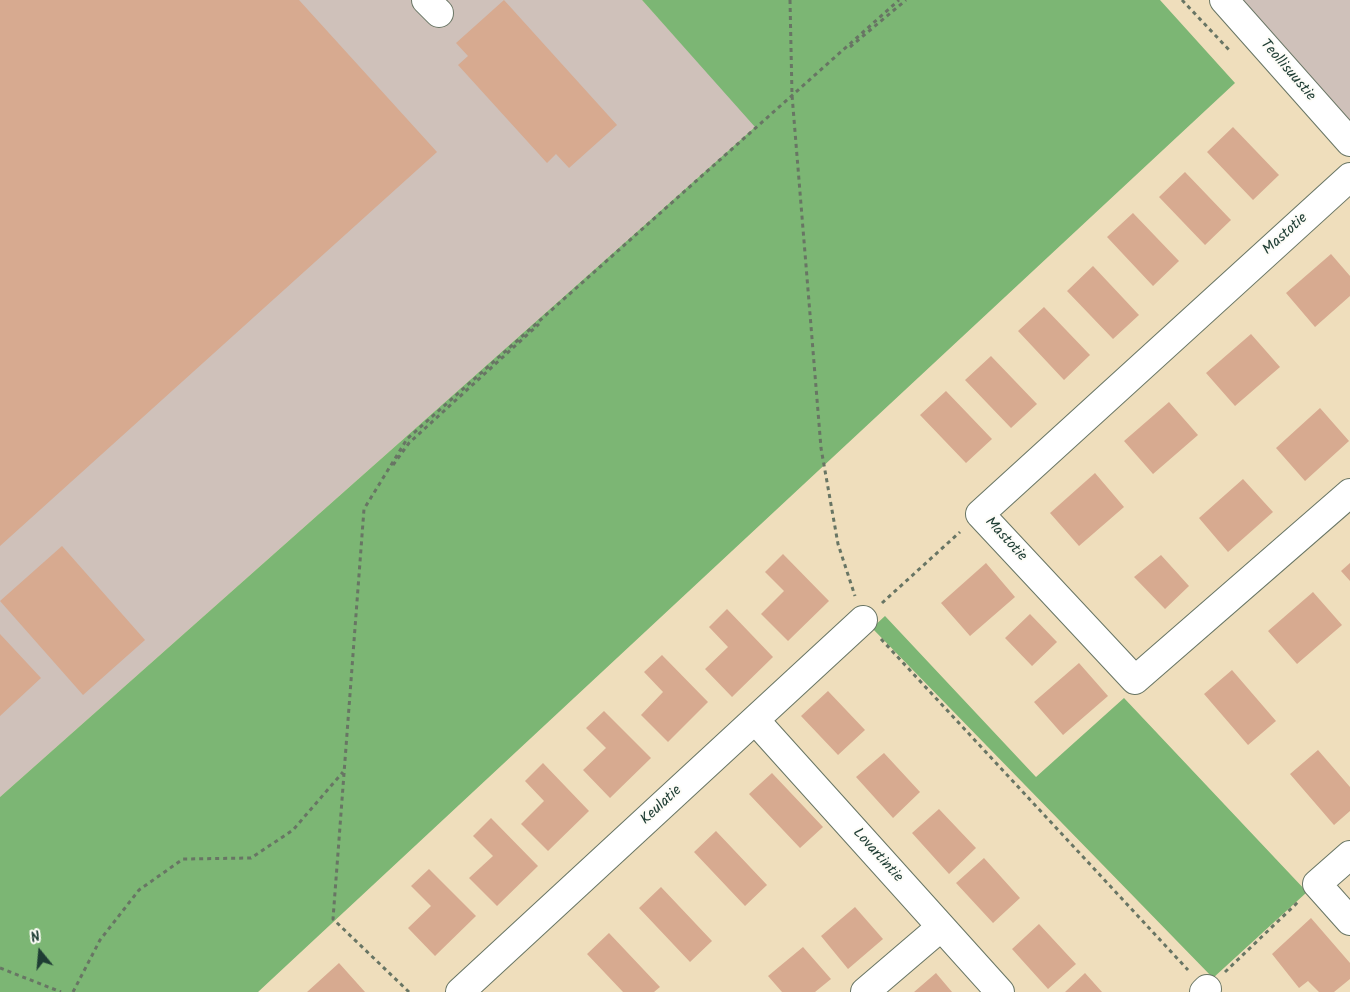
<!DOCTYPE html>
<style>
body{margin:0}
#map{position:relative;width:1350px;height:992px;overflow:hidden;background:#efdebc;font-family:Kalam,sans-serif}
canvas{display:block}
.north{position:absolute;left:15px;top:927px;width:50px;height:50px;-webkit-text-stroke:4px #fdfcf7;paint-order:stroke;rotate:343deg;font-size:14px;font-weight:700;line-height:20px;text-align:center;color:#1f3d34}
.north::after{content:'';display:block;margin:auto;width:18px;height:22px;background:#1f3d34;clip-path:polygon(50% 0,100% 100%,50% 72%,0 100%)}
</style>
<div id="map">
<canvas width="1350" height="992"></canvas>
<div class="north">N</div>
</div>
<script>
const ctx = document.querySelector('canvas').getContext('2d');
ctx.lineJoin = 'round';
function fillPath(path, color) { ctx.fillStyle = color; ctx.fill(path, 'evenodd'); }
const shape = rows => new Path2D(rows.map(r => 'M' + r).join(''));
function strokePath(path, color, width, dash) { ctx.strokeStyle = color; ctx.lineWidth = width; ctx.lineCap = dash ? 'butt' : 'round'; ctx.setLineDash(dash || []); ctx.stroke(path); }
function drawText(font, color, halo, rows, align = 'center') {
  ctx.font = font + ' Kalam,sans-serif'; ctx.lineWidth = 4; ctx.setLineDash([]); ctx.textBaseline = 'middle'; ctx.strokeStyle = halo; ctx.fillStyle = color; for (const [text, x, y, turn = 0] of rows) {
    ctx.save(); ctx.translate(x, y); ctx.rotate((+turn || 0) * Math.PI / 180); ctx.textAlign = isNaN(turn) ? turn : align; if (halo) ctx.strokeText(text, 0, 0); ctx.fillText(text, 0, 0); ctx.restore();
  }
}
fillPath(shape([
 [0,0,642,0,756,126,0,797],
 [1231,0,1350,0,1350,131]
]), '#cfc1ba');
fillPath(shape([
 [642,0,1160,0,1235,83,258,992,0,992,0,797,755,127],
 [885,616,1036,777,1124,698,1307,892,1213,978,872,628]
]), '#7cb674');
fillPath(shape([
 [0,0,299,0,437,152,0,546],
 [504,0,617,125,569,168,556,154,547,163,458,65,468,56,456,43],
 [1233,127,1279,175,1253,200,1207,152],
 [1185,172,1231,220,1205,245,1159,197],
 [1133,213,1179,261,1153,286,1107,237],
 [1331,254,1350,276,1350,296,1315,327,1286,293],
 [1093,266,1139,315,1113,339,1067,291],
 [1044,307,1090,355,1064,380,1018,331],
 [1251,334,1280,367,1235,406,1206,373],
 [991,356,1037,404,1011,428,965,380],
 [946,391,992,439,966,463,920,415],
 [1169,402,1198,435,1153,474,1124,441],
 [1320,408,1349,441,1305,481,1276,448],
 [1095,473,1124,507,1079,546,1050,513],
 [1243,479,1273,512,1228,552,1199,518],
 [62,546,145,640,83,695,0,601],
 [783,554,829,601,788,641,761,614,784,591,765,572],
 [1161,555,1189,586,1165,609,1134,577],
 [986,563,1015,597,970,636,941,603],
 [1350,563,1350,581,1341,571],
 [1313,592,1342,625,1297,664,1268,631],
 [727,609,773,657,732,697,705,669,728,647,709,627],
 [1030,614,1057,642,1032,666,1005,638],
 [0,634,41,678,0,716],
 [662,655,708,702,668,742,641,715,663,692,644,672],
 [1079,663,1108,696,1063,735,1034,702],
 [1232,670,1276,721,1248,745,1204,694],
 [828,691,865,730,838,755,801,716],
 [604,711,651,758,610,798,583,770,606,748,586,728],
 [1318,750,1350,787,1350,811,1334,825,1290,774],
 [884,753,920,792,893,818,856,777],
 [543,763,589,811,548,851,521,824,544,801,525,781],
 [772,773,823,827,800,848,749,794],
 [939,809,976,848,949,874,912,833],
 [491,818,538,866,497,906,469,878,493,856,473,836],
 [716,831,767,885,745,906,694,852],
 [984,858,1020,898,993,923,956,883],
 [429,869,476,916,435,956,408,928,431,906,411,886],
 [661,887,712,941,690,962,639,908],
 [855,907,883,939,848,969,821,936],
 [1311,918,1350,963,1350,979,1334,992,1319,992,1308,981,1299,988,1272,954],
 [1039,924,1076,964,1048,989,1012,949],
 [609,933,660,987,654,992,623,992,587,954],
 [803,947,831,979,815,992,782,992,768,976],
 [339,963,365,992,307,992],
 [936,973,952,992,914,992],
 [1085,973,1102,992,1065,992]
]), '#d7aa90');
const minor = shape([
 [426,0,439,13],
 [1224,0,1350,142],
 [1350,177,980,514,1135,680,1350,493],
 [755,720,1000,992],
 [1350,855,1317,884,1350,921],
 [460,992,863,620],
 [865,992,941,927],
 [1204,992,1207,989]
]);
strokePath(minor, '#687564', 30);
strokePath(shape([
 [790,0,792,95,821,448,838,544,855,596],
 [1182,0,1231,52],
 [850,47,906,0],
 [393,465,409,443,539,324],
 [882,603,960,532],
 [881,639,1188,970],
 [0,968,61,992],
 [1225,972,1298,902],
 [73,992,100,940,139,890,183,859,251,858,293,830,343,772],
 [409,992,333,919,364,509,407,439,899,0]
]), '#687564', 3, [4, 4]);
strokePath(minor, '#fff', 28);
drawText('15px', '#1f3d34', '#fdfcf7', [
 ["Teollisuustie",1287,71,49],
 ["Mastotie",1286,235,-42],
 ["Mastotie",1005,540,47],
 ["Keulatie",662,806,-43],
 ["Lovartintie",877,856,48]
]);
</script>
